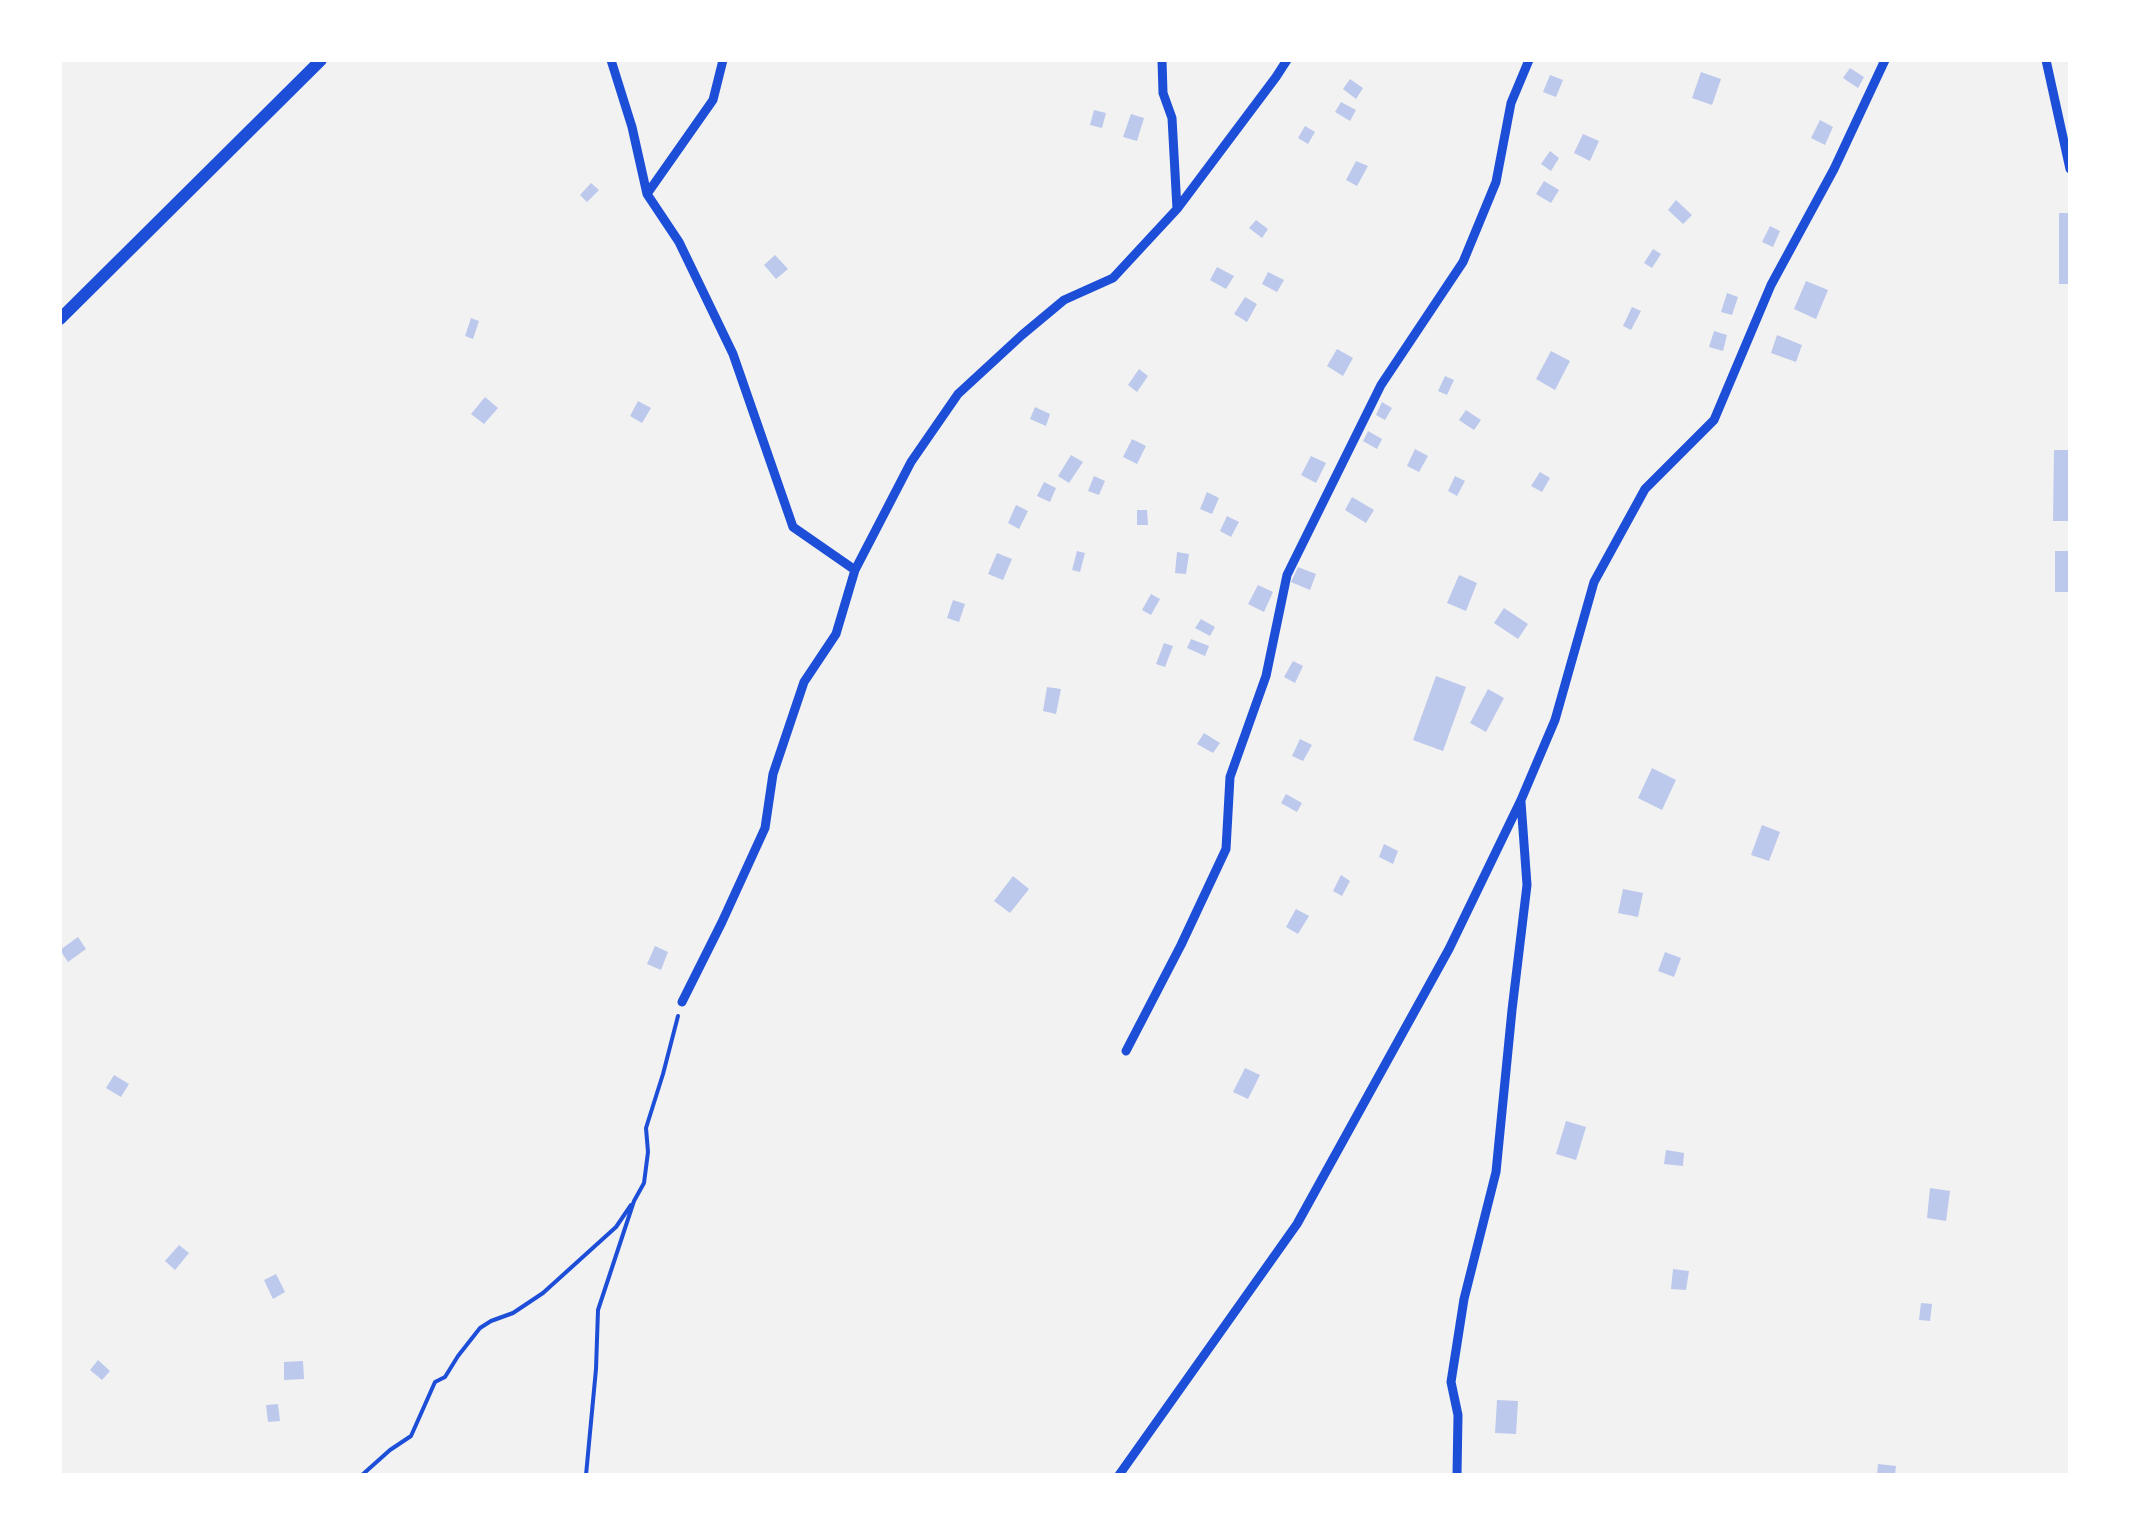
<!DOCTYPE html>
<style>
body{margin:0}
#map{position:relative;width:2130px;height:1535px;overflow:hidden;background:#f2f2f2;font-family:"Alegreya Sans",sans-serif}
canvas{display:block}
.frame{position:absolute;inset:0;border:62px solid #fff;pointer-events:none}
</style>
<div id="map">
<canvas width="2130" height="1535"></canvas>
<div class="frame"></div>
</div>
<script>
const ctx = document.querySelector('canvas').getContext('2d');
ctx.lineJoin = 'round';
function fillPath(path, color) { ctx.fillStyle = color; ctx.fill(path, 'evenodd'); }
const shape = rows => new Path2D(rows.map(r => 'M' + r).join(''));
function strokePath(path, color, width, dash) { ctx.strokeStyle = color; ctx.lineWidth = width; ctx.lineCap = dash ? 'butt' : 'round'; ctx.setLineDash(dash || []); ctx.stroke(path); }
fillPath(shape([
 [1850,68,1864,77,1858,88,1843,78],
 [1701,72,1721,79,1712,105,1692,98],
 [1550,75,1563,80,1556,97,1543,92],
 [1350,79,1363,88,1356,99,1343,89],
 [1341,102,1356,110,1350,121,1335,112],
 [1094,110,1106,113,1102,128,1090,125],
 [1131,114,1144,118,1137,141,1123,137],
 [1820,120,1833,127,1825,145,1811,138],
 [1305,126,1315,132,1308,144,1298,138],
 [1583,134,1599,141,1590,161,1574,153],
 [1550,151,1559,158,1551,171,1541,164],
 [1356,161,1368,166,1357,186,1346,180],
 [1544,181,1559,190,1551,203,1536,194],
 [591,183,599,190,587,202,580,195],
 [1676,200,1692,215,1683,224,1668,210],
 [2059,213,2070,213,2070,284,2059,284],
 [1256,220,1268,229,1262,238,1249,228],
 [1770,226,1780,231,1773,247,1762,242],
 [1653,249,1661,254,1652,268,1644,263],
 [775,255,788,269,776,279,764,265],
 [1217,267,1234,276,1226,289,1210,280],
 [1268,272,1284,280,1277,292,1262,284],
 [1806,281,1828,290,1816,319,1794,309],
 [1727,293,1738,297,1732,315,1721,312],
 [1245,297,1257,304,1247,322,1234,314],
 [1632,307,1641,311,1631,330,1623,326],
 [471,318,479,321,473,339,465,336],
 [1714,331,1727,335,1723,351,1709,347],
 [1777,335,1802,345,1796,362,1771,353],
 [1337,349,1353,358,1343,376,1327,366],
 [1551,351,1570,361,1555,390,1536,379],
 [1139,369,1148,376,1137,392,1128,385],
 [1445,376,1454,380,1447,395,1438,391],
 [485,397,498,408,484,424,471,414],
 [638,401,651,408,642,423,630,416],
 [1382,402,1392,408,1385,420,1376,415],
 [1035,407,1050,414,1046,426,1030,419],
 [1466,410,1481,420,1474,430,1459,420],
 [1368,431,1382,439,1377,449,1363,441],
 [1132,439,1146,446,1137,464,1123,457],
 [1415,449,1428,456,1419,472,1407,466],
 [2054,450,2070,450,2070,521,2053,521],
 [1071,455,1083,462,1069,483,1058,476],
 [1311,456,1326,463,1316,483,1301,475],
 [1540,472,1550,478,1542,492,1531,486],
 [1094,476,1105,481,1099,495,1088,491],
 [1455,476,1465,481,1457,496,1448,491],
 [1044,482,1056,488,1050,502,1037,496],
 [1207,492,1219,498,1212,514,1200,509],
 [1352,497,1374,510,1366,523,1345,510],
 [1016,505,1028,511,1019,529,1008,523],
 [1137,510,1147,510,1148,525,1137,525],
 [1227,516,1239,522,1231,537,1220,531],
 [1077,551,1085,553,1080,572,1072,570],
 [2055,551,2070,551,2070,592,2055,592],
 [1177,552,1189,554,1186,574,1175,573],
 [997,553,1012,559,1003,580,988,574],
 [1298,567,1316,574,1310,590,1291,582],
 [1459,575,1477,583,1466,611,1447,603],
 [1258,585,1273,592,1264,612,1248,604],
 [1151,594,1160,599,1151,615,1142,610],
 [953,600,965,604,959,622,947,618],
 [1504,608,1528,624,1518,639,1494,623],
 [1201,619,1215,627,1210,636,1195,628],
 [1191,639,1209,646,1205,656,1187,648],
 [1164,643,1173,646,1165,667,1156,664],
 [1293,661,1303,666,1295,683,1284,677],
 [1436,676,1466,687,1443,751,1413,740],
 [1047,687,1061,689,1056,714,1043,711],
 [1488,689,1504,698,1486,732,1470,723],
 [1204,733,1220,743,1213,753,1197,744],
 [1300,739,1312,745,1303,761,1292,756],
 [1652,768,1676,780,1662,810,1638,798],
 [1286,794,1302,803,1297,812,1281,803],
 [1762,825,1780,832,1769,861,1751,855],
 [1384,844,1398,851,1393,864,1379,857],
 [1341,875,1350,881,1342,896,1333,891],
 [1013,876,1029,889,1010,913,994,901],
 [1623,889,1643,893,1638,917,1618,913],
 [1296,909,1309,916,1298,934,1286,927],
 [78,937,86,949,68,962,60,950],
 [655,946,668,952,661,970,647,964],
 [1665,952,1681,958,1674,977,1658,971],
 [1245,1068,1260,1075,1248,1099,1233,1092],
 [114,1075,129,1084,121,1097,106,1088],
 [1566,1121,1586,1127,1576,1160,1556,1154],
 [1666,1150,1684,1153,1683,1166,1664,1164],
 [1930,1188,1950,1191,1946,1221,1927,1218],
 [179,1245,189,1253,175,1270,165,1261],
 [1673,1269,1689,1271,1686,1290,1671,1289],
 [276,1274,285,1292,273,1299,264,1280],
 [1921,1303,1932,1304,1930,1321,1919,1320],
 [98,1360,110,1371,102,1380,90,1370],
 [303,1361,304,1379,284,1380,284,1362],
 [1497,1400,1518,1401,1516,1434,1495,1433],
 [278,1404,280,1421,268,1422,266,1405],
 [1878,1464,1896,1466,1895,1475,1877,1475]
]), '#bdc9ec');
strokePath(shape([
 [362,1475,390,1450,411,1436,435,1382,445,1377,458,1356,480,1328,491,1321,513,1313,543,1293,616,1227,631,1205],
 [586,1475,596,1369,598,1310,634,1201,644,1183,648,1152,646,1128,663,1074,678,1016]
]), '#1d4ed8', 4);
strokePath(shape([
 [611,60,632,127,647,194,679,242,733,354,793,527,855,570],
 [1162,60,1163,93,1172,118,1177,209],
 [2046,60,2070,169],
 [647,194,713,100,723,60],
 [682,1002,722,922,765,828,773,774,804,682,836,634,855,570,911,462,958,394,1022,335,1064,300,1113,278,1177,209,1276,77,1287,60],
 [1126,1051,1181,945,1226,849,1230,777,1266,676,1287,575,1381,385,1463,262,1496,182,1511,103,1529,60],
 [1119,1475,1297,1224,1449,949,1521,800,1555,720,1594,582,1645,489,1714,420,1771,285,1834,169,1885,60],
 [1457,1475,1458,1415,1451,1382,1464,1299,1496,1172,1512,1010,1527,885,1521,802]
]), '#1d4ed8', 9);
strokePath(shape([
 [60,319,321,60]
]), '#1d4ed8', 12);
</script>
